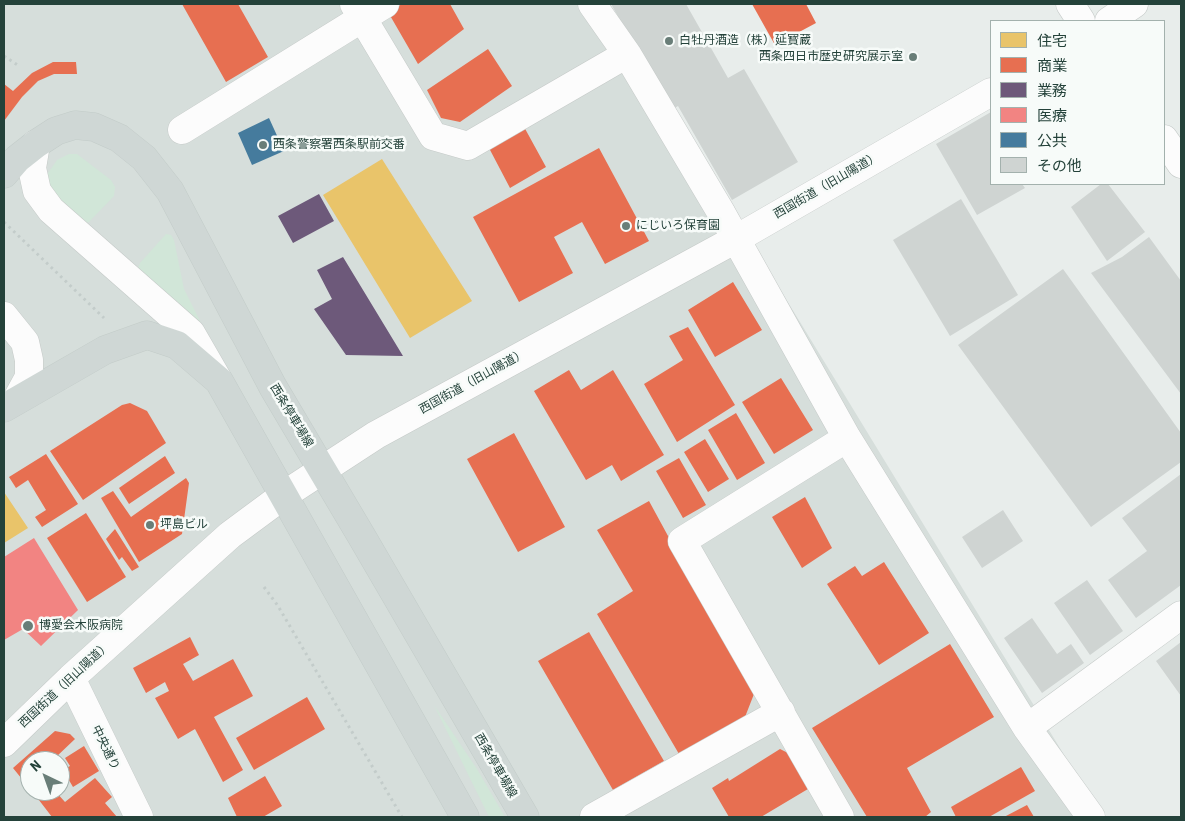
<!DOCTYPE html>
<meta charset="utf-8">
<style>
body{margin:0}
#map{position:relative;width:1185px;height:821px;overflow:hidden;background:#e8edeb;font-family:"Roboto Condensed","Noto Sans JP",sans-serif}
canvas{display:block}
.frame{position:absolute;inset:0;border:5px solid #24423a;pointer-events:none}
.legend{position:absolute;left:990px;top:20px;width:175px;height:165px;box-sizing:border-box;background:#f7fbf9;border:1px solid #a3b1ad;margin:0;padding:6px 9px;list-style:none;font-size:15px;color:#24423a}
.legend li{display:flex;align-items:center;gap:10px;height:25px}
.legend b{width:25px;border:1px solid #a3b1ad}
.north{position:absolute;left:20px;top:751px;width:50px;height:50px;box-sizing:border-box;background:#f7fbf9;border:1px solid #a3b1ad;border-radius:50%;rotate:318deg;font-size:14px;font-weight:700;line-height:20px;text-align:center;color:#24423a}
.north::after{content:'';display:block;margin:auto;width:18px;height:22px;background:#697e78;clip-path:polygon(50% 0,100% 100%,50% 72%,0 100%)}
</style>
<div id="map">
<canvas width="1185" height="821"></canvas>
<div class="frame"></div>
<ul class="legend">
<li><b style="height:14px;background:#e9c46a"></b>住宅</li>
<li><b style="height:14px;background:#e76f51"></b>商業</li>
<li><b style="height:14px;background:#6d597a"></b>業務</li>
<li><b style="height:14px;background:#f28482"></b>医療</li>
<li><b style="height:14px;background:#457b9d"></b>公共</li>
<li><b style="height:14px;background:#cfd4d2"></b>その他</li>
</ul>
<div class="north">N</div>
</div>
<script>
const ctx = document.querySelector('canvas').getContext('2d');
ctx.lineJoin = 'round';
function fillPath(path, color) { ctx.fillStyle = color; ctx.fill(path, 'evenodd'); }
const shape = rows => new Path2D(rows.map(r => 'M' + r).join(''));
function strokePath(path, color, width, dash) { ctx.strokeStyle = color; ctx.lineWidth = width; ctx.lineCap = dash ? 'butt' : 'round'; ctx.setLineDash(dash || []); ctx.stroke(path); }
function drawText(font, color, halo, rows, align = 'center') {
  ctx.font = font + ' "Roboto Condensed","Noto Sans JP",sans-serif'; ctx.lineWidth = 5; ctx.setLineDash([]); ctx.textBaseline = 'middle'; ctx.strokeStyle = halo; ctx.fillStyle = color; for (const [text, x, y, turn = 0] of rows) {
    ctx.save(); ctx.translate(x, y); ctx.rotate((+turn || 0) * Math.PI / 180); ctx.textAlign = isNaN(turn) ? turn : align; if (halo) ctx.strokeText(text, 0, 0); ctx.fillText(text, 0, 0); ctx.restore();
  }
}
fillPath(shape([
 [4,4,606,4,1102,817,4,817],
 [30,761,60,761,60,791,30,791]
]), '#d6dedb');
fillPath(shape([
 [69,154,77,154,111,180,115,187,114,196,89,222,82,224,50,196,46,176,57,160],
 [166,234,171,235,174,240,184,289,208,337,142,276,138,268,140,263],
 [434,705,477,769,505,817,489,817]
]), '#d1e6d8');
fillPath(shape([
 [382,159,472,301,410,338,323,195],
 [4,492,28,528,4,543]
]), '#e9c46a');
fillPath(shape([
 [182,4,238,4,268,57,226,82],
 [402,4,450,4,464,29,418,64,388,12],
 [752,4,806,4,816,23,775,45],
 [488,49,512,86,460,122,441,118,427,90],
 [53,62,76,62,77,74,54,74,38,81,22,97,4,121,4,84,13,91,32,73],
 [523,125,546,167,510,188,489,148],
 [599,148,649,241,605,264,582,222,554,237,573,273,519,302,473,217],
 [733,282,762,330,715,357,688,310],
 [688,327,735,405,677,442,644,384,683,360,669,336],
 [569,370,581,390,613,370,664,455,621,481,612,465,586,480,534,391],
 [781,378,813,430,774,454,742,402],
 [130,403,147,411,166,443,83,500,50,451,122,405],
 [736,413,765,463,737,480,708,430],
 [514,433,565,527,518,552,467,459],
 [705,439,729,479,708,492,684,452],
 [46,454,78,504,42,527,35,517,46,510,28,480,16,488,9,477],
 [165,456,175,473,129,504,119,488],
 [679,458,706,505,683,518,656,471],
 [186,478,189,483,182,534,139,562,101,498,113,491,131,517],
 [805,497,832,548,802,568,772,517],
 [649,501,754,694,745,717,679,754,597,614,633,591,597,530],
 [86,513,126,577,87,602,47,538],
 [115,529,139,567,132,571,122,557,119,560,106,539],
 [884,562,929,633,879,665,827,584,855,566,862,576],
 [589,632,664,761,613,790,538,661],
 [190,637,199,655,183,664,193,681,233,659,253,696,214,717,243,770,223,782,195,729,178,739,155,698,169,691,165,682,146,693,133,668],
 [950,644,994,717,907,768,931,812,925,817,867,817,812,728],
 [307,697,325,729,254,770,236,738],
 [55,731,70,734,75,739,55,758,58,761,30,761,30,789,13,768],
 [84,746,99,771,73,787,63,770,70,766,65,758],
 [780,749,798,758,813,786,761,817,729,817,712,788,728,778,729,781],
 [1021,767,1035,791,989,817,956,817,951,807],
 [265,776,282,806,263,817,237,817,228,798],
 [95,778,112,797,105,803,117,817,52,817,32,791,55,791,65,802],
 [1027,805,1034,817,1004,817]
]), '#e76f51');
fillPath(shape([
 [319,194,334,221,293,243,278,216],
 [343,257,403,356,346,355,314,309,332,299,317,270]
]), '#6d597a');
fillPath(shape([
 [34,538,78,610,41,646,23,629,4,640,4,557]
]), '#f28482');
fillPath(shape([
 [269,118,284,151,252,165,238,133]
]), '#457b9d');
fillPath(shape([
 [611,4,686,4,728,78,744,69,798,162,732,200,678,106,671,110],
 [991,112,991,184,1022,184,1025,188,977,215,936,144],
 [1101,184,1108,184,1145,232,1107,261,1071,207],
 [961,199,1018,295,950,336,893,240],
 [1149,237,1181,281,1181,394,1091,273,1122,257],
 [1063,269,1181,433,1181,462,1091,527,958,345],
 [1181,474,1181,585,1136,618,1108,580,1147,551,1122,518],
 [1003,510,1023,541,982,568,962,537],
 [1087,580,1123,631,1090,655,1054,603],
 [1032,618,1057,654,1071,644,1084,663,1042,693,1004,638],
 [1181,642,1181,696,1156,661]
]), '#cfd4d2');
const minor = shape([
 [354,4,433,136,468,146,627,54],
 [592,4,627,54,722,214,847,438,1027,728,1091,817],
 [1070,4,1081,21],
 [1109,21,1134,4],
 [182,130,385,4],
 [1164,139,1181,164],
 [36,144,32,168,37,191,51,210,191,333,217,378],
 [4,316,25,342,29,360,29,377,17,399],
 [71,678,139,817],
 [1027,728,1181,615],
 [4,743,71,678,230,535,284,495,376,435,736,239,991,92],
 [594,817,781,712],
 [840,817,682,541,847,438]
]);
const major = shape([
 [4,174,17,159,36,144,56,131,75,125,94,127,119,138,144,158,170,191,273,387,362,537,525,817],
 [4,408,105,350,147,335,177,345,219,381,465,817]
]);
strokePath(minor, '#c5cac8', 29);
strokePath(major, '#c3ccc9', 29);
strokePath(shape([
 [4,56,19,66],
 [4,222,104,318],
 [264,587,278,606,402,817]
]), '#c3ccca', 3, [2.5, 4]);
strokePath(minor, '#fcfcfc', 28);
strokePath(major, '#cfd7d5', 28);
for (const [x, y, r, color] of [
 [669,41,5,"#697e78"],
 [913,57,5,"#697e78"],
 [263,145,5,"#697e78"],
 [626,226,5,"#697e78"],
 [150,525,5,"#697e78"],
 [28,626,6,"#697e78"]
]) { const dot = new Path2D(); dot.arc(x, y, r, 0, 2 * Math.PI); ctx.fillStyle = color; ctx.fill(dot); strokePath(dot, '#f7fbf9', 2); }
drawText('12px', '#24423a', '#f7fbf9', [
 ["白牡丹酒造（株）延寳蔵",679,41],
 ["西条四日市歴史研究展示室",903,57,"right"],
 ["西条警察署西条駅前交番",273,145],
 ["にじいろ保育園",636,226],
 ["坪島ビル",160,525],
 ["博愛会木阪病院",39,626]
], 'left');
drawText('12px', '#24423a', '#f7fbf9', [
 ["西国街道（旧山陽道）",827,186,-30],
 ["西国街道（旧山陽道）",473,382,-29],
 ["西条停車場線",291,416,59],
 ["西国街道（旧山陽道）",65,685,-43],
 ["中央通り",105,748,64],
 ["西条停車場線",495,766,60]
]);
</script>
